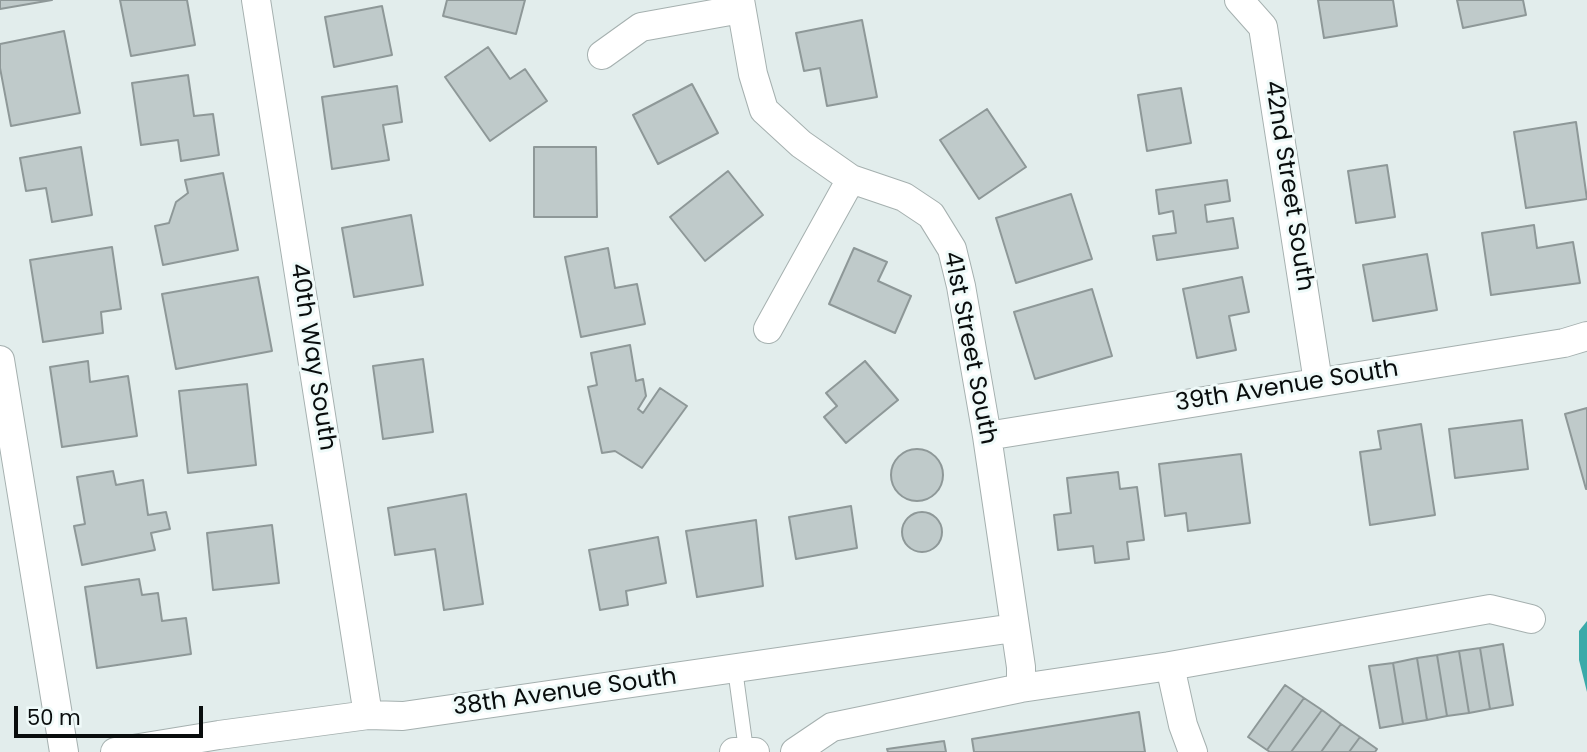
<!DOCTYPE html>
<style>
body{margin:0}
#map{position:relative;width:1587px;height:752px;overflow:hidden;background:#e2edec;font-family:Poppins,sans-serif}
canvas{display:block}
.scale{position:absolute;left:14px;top:706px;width:189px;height:32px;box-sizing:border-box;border:4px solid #090d0d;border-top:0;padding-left:9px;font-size:21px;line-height:24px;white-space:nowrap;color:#090d0d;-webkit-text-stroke:5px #effaf9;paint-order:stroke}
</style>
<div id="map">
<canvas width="1587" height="752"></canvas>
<div class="scale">50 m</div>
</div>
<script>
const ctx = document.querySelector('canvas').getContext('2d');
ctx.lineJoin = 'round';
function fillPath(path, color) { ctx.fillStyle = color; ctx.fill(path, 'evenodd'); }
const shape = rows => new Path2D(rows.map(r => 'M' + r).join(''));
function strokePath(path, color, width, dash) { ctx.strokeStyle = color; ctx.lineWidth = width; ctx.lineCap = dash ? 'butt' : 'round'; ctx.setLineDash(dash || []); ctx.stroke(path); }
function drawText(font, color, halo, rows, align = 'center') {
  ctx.font = font + ' Poppins,sans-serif'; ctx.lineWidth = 6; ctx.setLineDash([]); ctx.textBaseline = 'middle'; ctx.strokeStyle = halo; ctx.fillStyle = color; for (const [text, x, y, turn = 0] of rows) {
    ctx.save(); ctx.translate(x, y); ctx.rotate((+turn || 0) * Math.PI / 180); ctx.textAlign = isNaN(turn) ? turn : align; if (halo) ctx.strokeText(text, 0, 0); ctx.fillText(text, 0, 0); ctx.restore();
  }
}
fillPath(shape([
 [1587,621,1587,692,1579,660,1579,631]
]), '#3aaaa9');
const building = shape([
 [0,0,52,0,0,9,0,0],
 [120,0,187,0,195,45,131,56,120,0],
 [447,0,525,0,516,34,443,16,447,0],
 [1318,0,1393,0,1397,26,1324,38,1318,0],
 [1457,0,1523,0,1526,15,1463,28,1457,0],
 [382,6,392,55,334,67,325,17,382,6],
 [862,20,877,97,827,106,820,68,804,71,796,33,862,20],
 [64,31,80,113,11,126,0,68,0,44,64,31],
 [488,47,510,79,525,69,547,101,490,141,445,77,488,47],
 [188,75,194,116,213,114,219,155,181,161,178,140,141,145,132,83,188,75],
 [692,84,718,133,658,164,633,115,692,84],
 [397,86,402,122,383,125,389,160,332,169,322,97,397,86],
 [1181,88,1191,143,1147,151,1138,95,1181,88],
 [987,109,1026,167,979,199,940,140,987,109],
 [1576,122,1587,199,1526,208,1514,132,1576,122],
 [81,147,92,215,52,222,46,188,26,191,20,158,81,147],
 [534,147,596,147,597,217,534,217,534,147],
 [1387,165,1395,217,1356,223,1348,171,1387,165],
 [728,171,763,215,705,261,670,217,728,171],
 [223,173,238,250,163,265,155,226,169,223,176,202,188,193,185,180,223,173],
 [1227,180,1230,201,1205,205,1207,222,1233,218,1238,248,1157,260,1153,236,1176,233,1173,211,1159,214,1156,190,1227,180],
 [1071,194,1092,259,1016,283,996,218,1071,194],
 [411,215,423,285,354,297,342,228,411,215],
 [1534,225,1537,248,1573,242,1580,283,1491,295,1482,233,1534,225],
 [112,247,121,309,101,312,103,333,43,342,30,260,112,247],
 [608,248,615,288,637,284,645,324,581,337,565,257,608,248],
 [854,248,887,262,878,281,911,296,895,333,829,304,854,248],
 [1427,254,1437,310,1373,321,1363,265,1427,254],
 [258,277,272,351,176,369,162,294,258,277],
 [1242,277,1249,312,1229,316,1236,350,1197,358,1183,289,1242,277],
 [1092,289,1112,356,1035,379,1014,312,1092,289],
 [630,345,636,381,643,379,646,396,638,409,643,413,660,388,687,406,642,468,615,451,602,453,588,387,597,385,591,353,630,345],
 [423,359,433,432,383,439,373,366,423,359],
 [88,361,90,382,128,376,137,436,62,447,50,367,88,361],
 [865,361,898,400,846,443,824,417,837,406,826,393,865,361],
 [247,384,256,465,188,473,179,391,247,384],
 [1587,408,1587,489,1586,489,1565,414,1587,408],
 [1522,420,1528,469,1455,478,1449,429,1522,420],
 [1421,424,1435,515,1370,525,1360,452,1381,449,1378,431,1421,424],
 '891 475a26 26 0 1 1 52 0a26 26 0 1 1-52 0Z',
 [1241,454,1250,523,1188,531,1186,513,1165,516,1159,464,1241,454],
 [113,471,116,485,143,480,148,515,166,512,170,529,151,533,155,550,82,565,74,526,85,524,77,477,113,471],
 [1118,472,1120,489,1137,487,1144,540,1127,542,1129,559,1095,563,1093,546,1058,550,1054,515,1071,513,1067,478,1118,472],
 [466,494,483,604,444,610,435,549,395,555,388,508,466,494],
 [851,506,857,548,796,559,789,517,851,506],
 '902 532a20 20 0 1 1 40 0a20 20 0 1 1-40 0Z',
 [756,520,763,586,697,597,686,531,756,520],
 [272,525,279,583,213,590,207,533,272,525],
 [658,537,666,583,626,591,628,605,600,610,589,550,658,537],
 [139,579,142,595,158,593,162,621,186,618,191,654,97,668,85,587,139,579],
 [1503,644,1513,705,1490,709,1480,648,1503,644],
 [1480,648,1490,709,1469,713,1459,651,1480,648],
 [1459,651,1469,713,1447,716,1437,655,1459,651],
 [1437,655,1447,716,1427,720,1417,658,1437,655],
 [1417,658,1427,720,1403,724,1393,663,1417,658],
 [1393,663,1403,724,1380,728,1369,666,1393,663],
 [1285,685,1304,698,1267,750,1248,737,1285,685],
 [1304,698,1322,710,1291,752,1270,752,1267,750,1304,698],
 [1322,710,1341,724,1321,752,1291,752,1322,710],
 [1139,712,1145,752,974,752,972,739,1139,712],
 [1341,724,1360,737,1349,752,1321,752,1341,724],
 [1360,737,1377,749,1375,752,1349,752,1360,737],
 [944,741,946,752,888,752,887,749,944,741]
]);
fillPath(building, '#bfcaca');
strokePath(building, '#8e9898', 2);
const lane = shape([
 [735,669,746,750]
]);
const street = shape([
 [256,0,368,715],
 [740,0,753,74,764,110,801,144,851,179,904,197,931,215,952,249,961,286,987,436,1021,667,1021,688],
 [1239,0,1263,27,1318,382],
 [602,55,641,27,741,9],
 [768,329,851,179],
 [0,360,64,752],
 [987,436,1564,343,1587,336],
 [1170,666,1183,725,1193,752],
 [115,752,219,735,368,715,403,716,1014,628],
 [734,752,755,752],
 [795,752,832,727,1021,688,1170,666,1490,609,1531,619]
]);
strokePath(lane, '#a5b0af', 16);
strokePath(street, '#a5b0af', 30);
strokePath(lane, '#fff', 14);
strokePath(street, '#fff', 28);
drawText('24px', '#090d0d', '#effaf9', [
 ["42nd Street South",1288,186,81],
 ["41st Street South",969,348,79],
 ["40th Way South",312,357,81],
 ["39th Avenue South",1287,387,-9],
 ["38th Avenue South",565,693,-8]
]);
</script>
